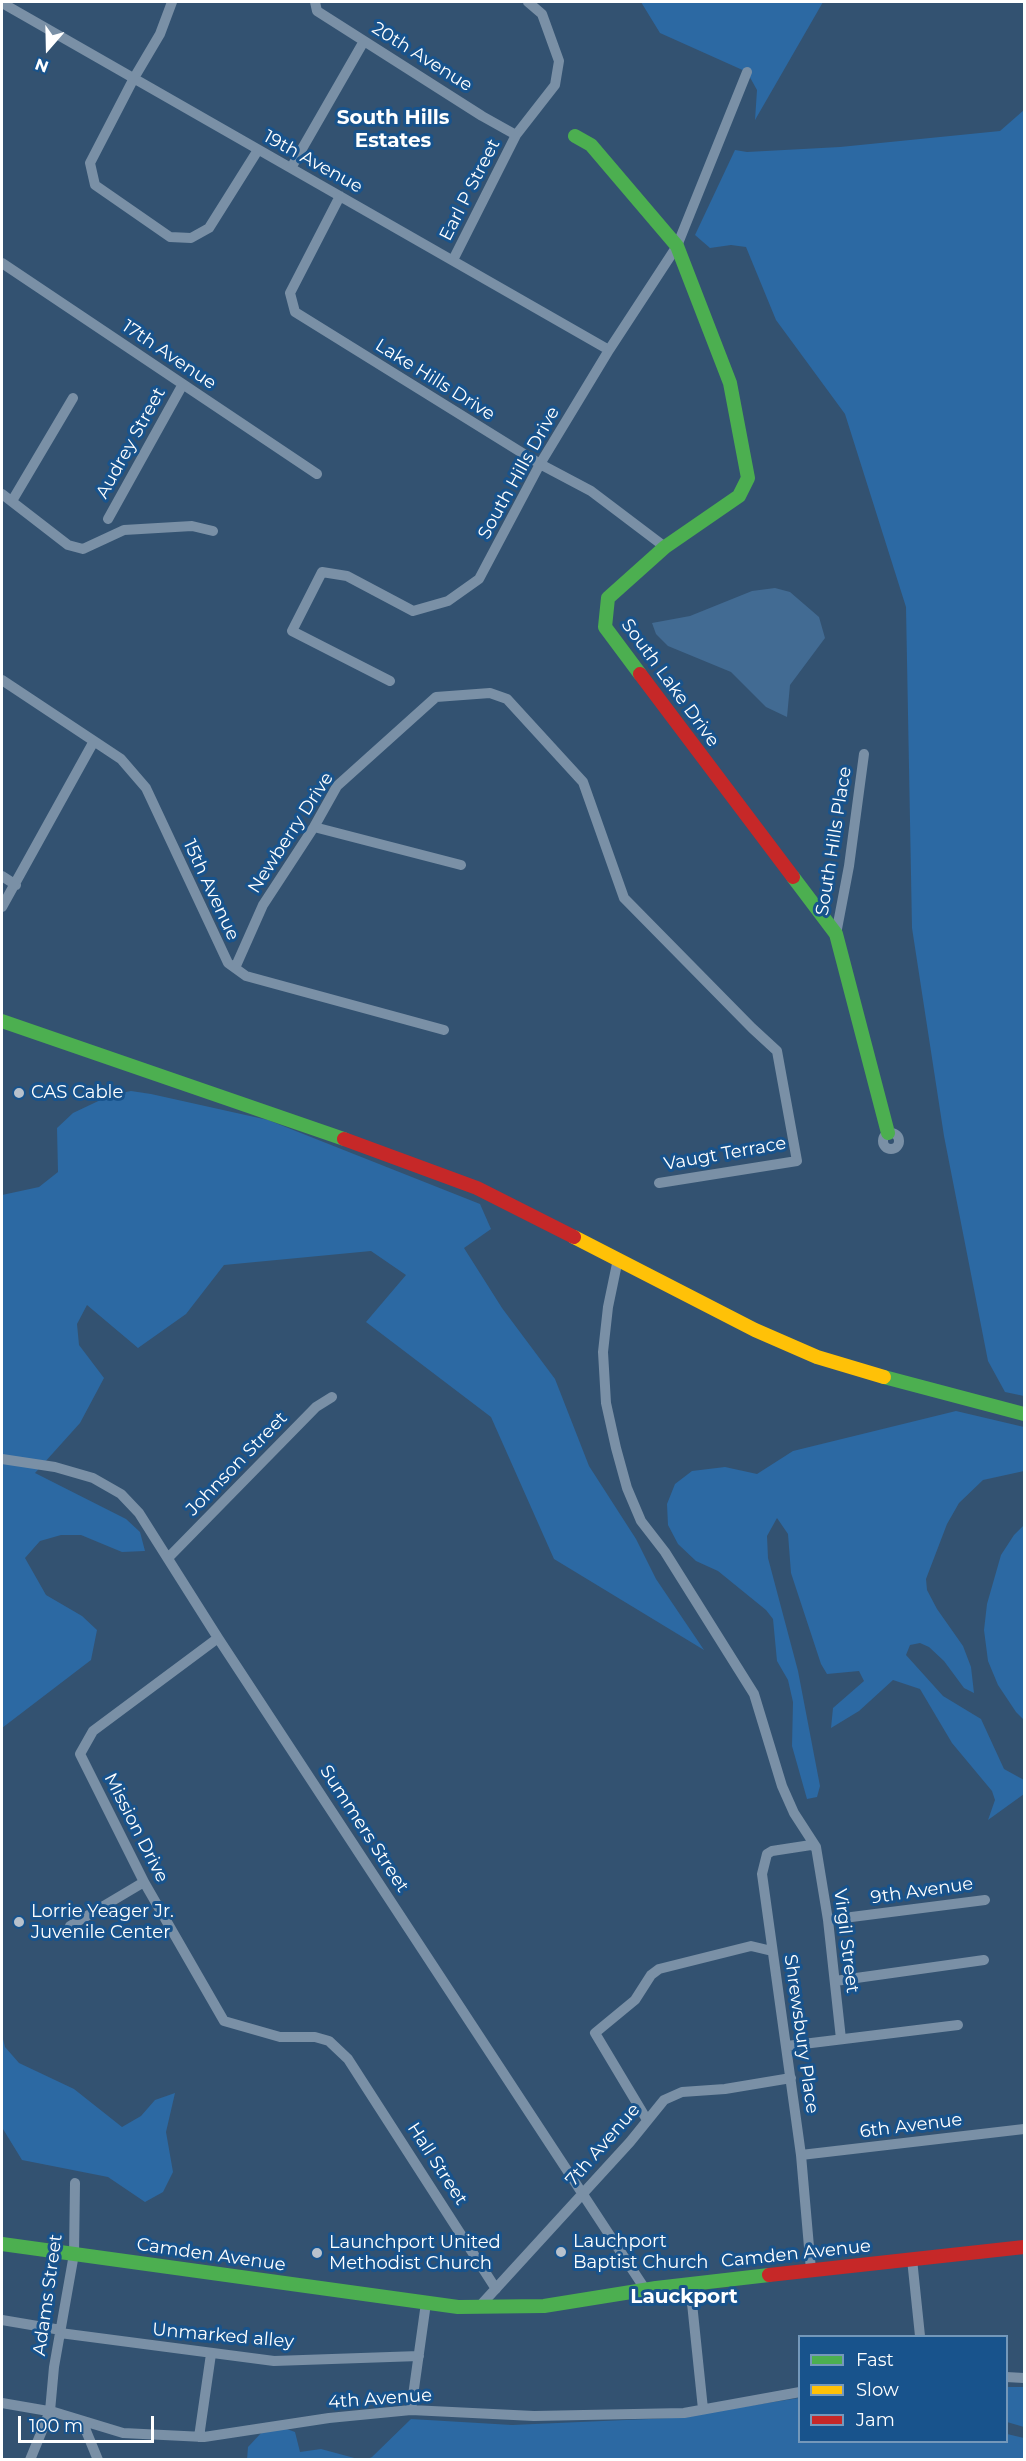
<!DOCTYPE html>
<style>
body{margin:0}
#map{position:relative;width:1026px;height:2461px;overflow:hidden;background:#335271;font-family:Montserrat,sans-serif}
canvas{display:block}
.frame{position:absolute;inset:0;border:3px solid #fff;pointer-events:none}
.legend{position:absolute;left:798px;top:2335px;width:210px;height:108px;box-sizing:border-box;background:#18538c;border:2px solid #7498ba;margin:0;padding:8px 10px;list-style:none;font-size:18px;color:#fff}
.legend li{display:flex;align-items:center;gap:12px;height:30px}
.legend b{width:30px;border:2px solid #7498ba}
.north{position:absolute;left:18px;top:18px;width:60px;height:60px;-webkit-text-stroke:4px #18538c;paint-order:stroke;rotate:200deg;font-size:16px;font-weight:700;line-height:24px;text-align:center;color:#fff}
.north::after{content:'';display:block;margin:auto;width:21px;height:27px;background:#fff;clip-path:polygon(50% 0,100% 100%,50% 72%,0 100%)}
.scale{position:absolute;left:18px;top:2416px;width:136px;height:27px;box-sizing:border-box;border:3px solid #fff;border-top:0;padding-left:8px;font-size:18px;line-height:21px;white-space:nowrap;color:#fff;-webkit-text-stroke:4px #18538c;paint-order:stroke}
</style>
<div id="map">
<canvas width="1026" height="2461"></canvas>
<div class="frame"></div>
<ul class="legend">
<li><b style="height:8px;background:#4caf50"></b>Fast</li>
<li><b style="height:8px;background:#ffc107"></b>Slow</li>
<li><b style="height:8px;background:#c62828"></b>Jam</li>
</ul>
<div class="north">N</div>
<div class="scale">100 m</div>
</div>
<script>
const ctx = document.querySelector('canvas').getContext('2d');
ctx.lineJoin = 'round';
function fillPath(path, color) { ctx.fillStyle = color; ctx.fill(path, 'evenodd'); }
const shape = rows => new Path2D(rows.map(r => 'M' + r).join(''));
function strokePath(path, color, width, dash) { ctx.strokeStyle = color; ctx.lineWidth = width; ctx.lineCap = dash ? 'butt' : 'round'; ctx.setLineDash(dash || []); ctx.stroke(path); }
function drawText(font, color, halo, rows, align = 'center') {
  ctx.font = font + ' Montserrat,sans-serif'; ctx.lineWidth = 6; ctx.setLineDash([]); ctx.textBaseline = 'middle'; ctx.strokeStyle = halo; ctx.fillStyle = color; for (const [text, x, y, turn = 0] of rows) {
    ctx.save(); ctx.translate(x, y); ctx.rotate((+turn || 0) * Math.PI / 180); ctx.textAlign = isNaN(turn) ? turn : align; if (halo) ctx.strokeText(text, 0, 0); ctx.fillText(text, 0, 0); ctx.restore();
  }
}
fillPath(shape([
 [641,2,823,2,755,120,757,90,747,72,660,33],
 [1024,110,1024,1396,1005,1392,988,1361,944,1136,912,928,906,607,845,414,776,320,746,247,731,245,710,248,695,235,735,150,747,152,840,147,1000,131],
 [131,1091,151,1094,268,1120,480,1204,491,1229,464,1248,502,1308,555,1379,589,1466,636,1539,656,1579,704,1650,554,1559,491,1417,366,1322,406,1275,371,1251,224,1265,186,1314,138,1348,87,1305,77,1324,79,1345,104,1378,80,1423,35,1473,126,1519,140,1532,145,1551,122,1552,81,1535,61,1535,40,1541,25,1558,46,1595,82,1616,97,1630,91,1660,2,1728,2,1195,39,1187,58,1172,57,1128,73,1113,111,1095],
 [956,1411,1024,1427,1024,1471,983,1480,959,1503,947,1524,926,1579,927,1590,937,1609,963,1646,971,1667,974,1693,964,1688,944,1661,929,1647,920,1643,910,1645,906,1655,943,1696,981,1719,1004,1769,1024,1780,1024,1794,988,1820,995,1800,992,1791,952,1743,920,1689,893,1680,859,1711,831,1728,833,1708,864,1681,859,1671,827,1674,821,1664,791,1573,788,1534,777,1518,767,1536,768,1558,798,1671,820,1786,817,1797,807,1799,792,1746,793,1702,788,1680,777,1661,773,1619,766,1610,718,1571,696,1561,678,1544,668,1525,667,1504,675,1484,692,1471,725,1467,757,1474,793,1451],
 [1024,1525,1024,1720,1016,1712,998,1685,988,1661,984,1630,987,1604,1001,1555,1014,1535],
 [2,2035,5,2047,19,2063,74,2089,122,2127,141,2116,155,2100,175,2093,166,2132,173,2172,163,2192,145,2202,108,2177,22,2160,3,2129],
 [1007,2387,1024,2387,1024,2427,1007,2422],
 [799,2398,800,2442,1006,2442,1007,2434,1024,2438,1024,2460,365,2460,372,2457,411,2419,512,2425,671,2418],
 [284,2428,295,2432,300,2452,321,2449,358,2459,247,2460,248,2447,263,2431]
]), '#2c69a3');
fillPath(shape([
 [775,588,790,592,819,617,825,638,790,685,787,717,766,707,731,672,668,646,656,634,652,623,690,616,752,591]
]), '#426b93');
strokePath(shape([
 [172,2,160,34,134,78,90,163,95,185,170,237,191,238,209,228,258,150],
 [315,2,317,11,482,116,516,135],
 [2,3,609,350],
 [291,168,364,41],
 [340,196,290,293,295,312,540,464,591,491,665,547],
 [453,260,516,135,555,85,559,61,542,14,528,2],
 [2,263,317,474],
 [2,494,68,545,83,549,124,530,192,526,213,531],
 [12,501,73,398],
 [108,519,183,384],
 [2,680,121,759,146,788,228,963,246,976,444,1030],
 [390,681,292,631,322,572,347,576,413,611,448,601,479,579,540,464,609,350,677,246,747,72],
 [314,827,461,865],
 [2,876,16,885],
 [2,907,94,741],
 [836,934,849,866,864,754],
 [235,968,263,905,314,827,337,786,436,697,490,693,507,699,583,782,624,898,752,1028,777,1051,797,1161,659,1183],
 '883 1141a8 8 0 1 1 16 0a8 8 0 1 1-16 0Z',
 [618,1259,608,1307,603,1352,606,1403,616,1448,627,1488,641,1521,665,1552,754,1694,782,1786,794,1813,816,1847,828,1920,841,2039],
 [2,1459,55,1467,93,1478,121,1494,139,1513,218,1638,645,2289],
 [168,1558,316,1407,332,1397],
 [218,1638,93,1731,80,1754,144,1882,224,2021,280,2037,315,2037,329,2041,348,2059,496,2289],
 [828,1920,985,1900],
 [70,1926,144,1882],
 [835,1981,984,1960],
 [787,2046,958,2025],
 [647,2120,595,2033,635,2000,651,1975,659,1969,751,1946,772,1951],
 [801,2155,1024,2129],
 [912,2259,920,2336],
 [811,2270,801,2155,762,1874,767,1854,772,1851,811,1845,816,1847],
 [690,2284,703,2409],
 [479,2307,630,2142,664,2100,682,2092,725,2089,791,2078],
 [2,2320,61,2330],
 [60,2333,274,2361,419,2356],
 [1006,2377,1024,2378],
 [2,2403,54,2412,123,2433,204,2437,329,2418,411,2410,534,2416,684,2413,800,2392],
 [411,2410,426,2303],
 [82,2421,98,2460],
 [199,2437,211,2354],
 [30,2460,50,2411,54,2367,74,2254,75,2183]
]), '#7a90a6', 10);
strokePath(shape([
 [575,136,591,145,677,246,730,383,748,478,739,496,665,547,608,598,605,627,640,674],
 [793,877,836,934,888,1133],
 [2,1021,344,1139],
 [884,1377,1024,1414],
 [2,2244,458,2307,544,2306,656,2288,769,2275]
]), '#4caf50', 14);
strokePath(shape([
 [574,1237,755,1330,817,1357,884,1377]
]), '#ffc107', 14);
strokePath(shape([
 [640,674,793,877],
 [344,1139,477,1188,574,1237],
 [769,2275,1024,2247]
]), '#c62828', 14);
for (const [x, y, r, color] of [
 [19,1093,6,"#b8c2cd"],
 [19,1922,6,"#b8c2cd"],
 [561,2252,6,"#b8c2cd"],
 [317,2253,6,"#b8c2cd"]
]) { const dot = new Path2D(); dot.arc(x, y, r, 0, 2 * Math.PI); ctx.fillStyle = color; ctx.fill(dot); strokePath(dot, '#18538c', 2); }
drawText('18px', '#fff', '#18538c', [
 ["20th Avenue",422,57,32],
 ["19th Avenue",313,162,29],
 ["Earl P Street",470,190,-63],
 ["17th Avenue",169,355,34],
 ["Lake Hills Drive",435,380,32],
 ["Audrey Street",131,443,-61],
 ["South Hills Drive",519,473,-61],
 ["South Lake Drive",670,683,54],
 ["Newberry Drive",291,833,-57],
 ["South Hills Place",834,841,-81],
 ["15th Avenue",211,890,65],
 ["Vaugt Terrace",725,1154,-10],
 ["Johnson Street",237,1464,-46],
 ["Mission Drive",136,1828,63],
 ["Summers Street",364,1829,57],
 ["9th Avenue",922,1891,-8],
 ["Virgil Street",846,1941,83],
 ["Shrewsbury Place",801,2034,82],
 ["6th Avenue",911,2126,-7],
 ["7th Avenue",603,2145,-49],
 ["Hall Street",437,2164,57],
 ["Camden Avenue",796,2254,-6],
 ["Camden Avenue",211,2255,8],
 ["Adams Street",48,2295,-82],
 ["Unmarked alley",223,2336,5],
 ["4th Avenue",380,2399,-4]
]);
drawText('18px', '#fff', '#18538c', [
 ["CAS Cable",31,1093],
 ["Lorrie Yeager Jr.",31,1912],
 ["Juvenile Center",31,1933],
 ["Lauchport",573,2242],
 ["Baptist Church",573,2263],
 ["Launchport United",329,2243],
 ["Methodist Church",329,2264]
], 'left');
drawText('bold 20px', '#fff', '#18538c', [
 ["South Hills",393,118],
 ["Estates",393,141],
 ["Lauckport",684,2297]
]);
</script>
